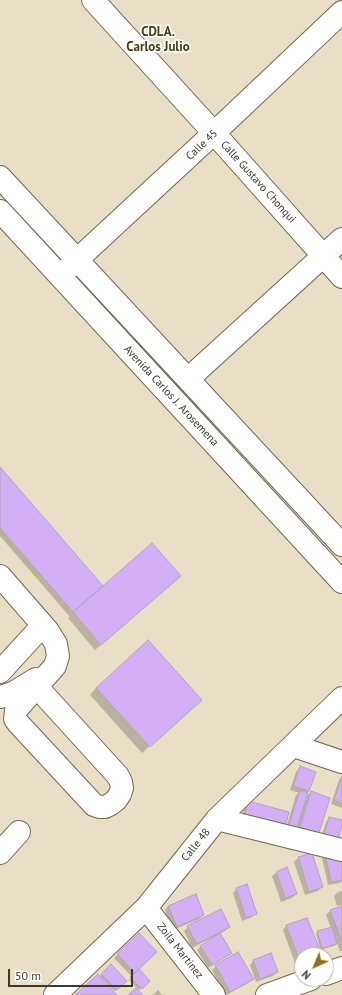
<!DOCTYPE html>
<style>
body{margin:0}
#map{position:relative;width:342px;height:995px;overflow:hidden;background:#e9dfc6;font-family:"PT Sans",sans-serif}
canvas{display:block}
.north{position:absolute;left:294px;top:947px;width:40px;height:40px;box-sizing:border-box;background:#fff;border:1px solid #b1afab;border-radius:50%;rotate:224deg;font-size:11px;font-weight:700;line-height:16px;text-align:center;color:#3c382e}
.north::after{content:'';display:block;margin:auto;width:14px;height:18px;background:#8b7316;clip-path:polygon(50% 0,100% 100%,50% 72%,0 100%)}
.scale{position:absolute;left:8px;top:969px;width:125px;height:18px;box-sizing:border-box;border:2px solid #3c382e;border-top:0;padding-left:5px;font-size:12px;line-height:14px;white-space:nowrap;color:#3c382e;-webkit-text-stroke:3px #fff;paint-order:stroke}
</style>
<div id="map">
<canvas width="342" height="995"></canvas>
<div class="north">N</div>
<div class="scale">50 m</div>
</div>
<script>
const ctx = document.querySelector('canvas').getContext('2d');
ctx.lineJoin = 'round';
function fillPath(path, color) { ctx.fillStyle = color; ctx.fill(path, 'evenodd'); }
const shape = rows => new Path2D(rows.map(r => 'M' + r).join(''));
function strokePath(path, color, width, dash) { ctx.strokeStyle = color; ctx.lineWidth = width; ctx.lineCap = dash ? 'butt' : 'round'; ctx.setLineDash(dash || []); ctx.stroke(path); }
function drawText(font, color, halo, rows, align = 'center') {
  ctx.font = font + ' "PT Sans",sans-serif'; ctx.lineWidth = 3.5; ctx.setLineDash([]); ctx.textBaseline = 'middle'; ctx.strokeStyle = halo; ctx.fillStyle = color; for (const [text, x, y, turn = 0] of rows) {
    ctx.save(); ctx.translate(x, y); ctx.rotate((+turn || 0) * Math.PI / 180); ctx.textAlign = isNaN(turn) ? turn : align; if (halo) ctx.strokeText(text, 0, 0); ctx.fillText(text, 0, 0); ctx.restore();
  }
}
fillPath(shape([
 [0,468,103,587,174,581,95,650,68,618,70,617,0,536],
 [96,688,194,706,142,753,90,695],
 [300,768,315,772,309,791,307,793,305,798,311,792,318,833,314,836,285,832,296,795,299,793,290,790,296,772],
 [342,776,342,808,331,804,339,780],
 [248,802,288,812,241,822,244,806],
 [329,818,336,845,319,845,326,822],
 [311,854,322,887,318,891,305,895,294,862,298,858],
 [326,854,342,868,342,881,340,883,328,885,322,858],
 [287,869,296,894,292,898,281,902,272,876,276,873],
 [236,889,256,913,252,917,242,921,233,893],
 [342,891,342,905,337,906,334,896,338,892],
 [168,906,203,915,199,919,173,930,165,910],
 [342,907,342,951,340,951,337,943,334,946,319,950,321,955,302,955,302,970,298,971,283,930,286,926,307,919,318,949,320,948,316,934,317,932,331,928,326,915,330,911],
 [188,927,229,927,225,931,219,934,231,953,227,956,208,968,197,950,201,946,214,938,213,937,192,948,184,931],
 [139,934,137,969,149,981,139,990,129,980,132,977,114,958],
 [253,961,277,972,273,976,256,982,250,965],
 [111,966,125,981,115,991,101,977,100,978,115,995,76,995,99,977],
 [216,966,252,979,248,983,226,995,212,970],
 [158,990,162,995,153,995]
]), '#0003');
const building = shape([
 [0,467,103,586,73,612,0,528,0,467],
 [152,543,181,576,101,645,73,612,152,543],
 [148,640,202,700,150,747,96,688,148,640],
 [300,766,316,772,309,791,293,786,300,766],
 [342,776,342,803,334,800,342,776],
 [300,790,308,793,296,831,288,828,300,790],
 [311,791,330,798,319,833,300,827,311,791],
 [248,801,289,812,285,828,244,818,248,801],
 [329,817,342,820,342,825,337,845,322,841,329,817],
 [312,853,323,887,309,892,298,857,312,853],
 [325,853,341,856,342,863,342,880,331,882,325,853],
 [287,867,297,894,285,898,276,872,287,867],
 [247,884,257,914,246,918,236,888,247,884],
 [196,894,204,915,177,927,168,906,196,894],
 [342,906,342,942,330,910,342,906],
 [221,909,230,927,197,944,187,926,221,909],
 [307,918,322,955,302,955,302,967,286,925,307,918],
 [332,927,337,944,322,948,317,931,332,927],
 [139,933,157,952,135,973,117,954,139,933],
 [220,933,232,953,212,965,200,946,220,933],
 [238,952,254,979,230,992,215,965,238,952],
 [271,953,278,972,260,979,253,960,271,953],
 [111,964,127,981,117,990,101,974,111,964],
 [139,969,150,981,142,989,130,977,139,969],
 [98,974,117,995,75,995,98,974],
 [136,988,143,995,128,995,136,988]
]);
fillPath(building, '#d3b0f6');
strokePath(building, '#afa4bc', 1);
const minor = shape([
 [93,0,214,133,342,277],
 [0,177,342,545],
 [0,211,342,582],
 [66,270,214,133,342,12],
 [188,379,342,239],
 [0,576,48,631,56,644,58,656,55,666,16,710,15,719,18,723,94,805,100,807,105,807,111,804,116,800,120,794,122,788,121,782,118,776,37,687],
 [0,672,43,625],
 [0,697,13,693,36,679],
 [294,746,342,762],
 [217,819,342,850],
 [0,853,19,832],
 [146,908,214,995],
 [326,974,342,968],
 [55,995,146,908,217,819,342,698],
 [267,995,311,979]
]);
strokePath(minor, '#726953', 24);
strokePath(minor, '#fff', 22);
drawText('11px', '#3c382e', '#fff', [
 ["Calle 45",202,145,-43],
 ["Calle Gustavo Chonqui",258,182,48],
 ["Avenida Carlos J. Arosemena",171,396,47],
 ["Calle 48",196,845,-51],
 ["Zoila Martinez",180,951,52]
]);
drawText('bold 13px', '#493d14', '#fff', [
 ["CDLA.",158,32],
 ["Carlos Julio",158,47]
]);
</script>
